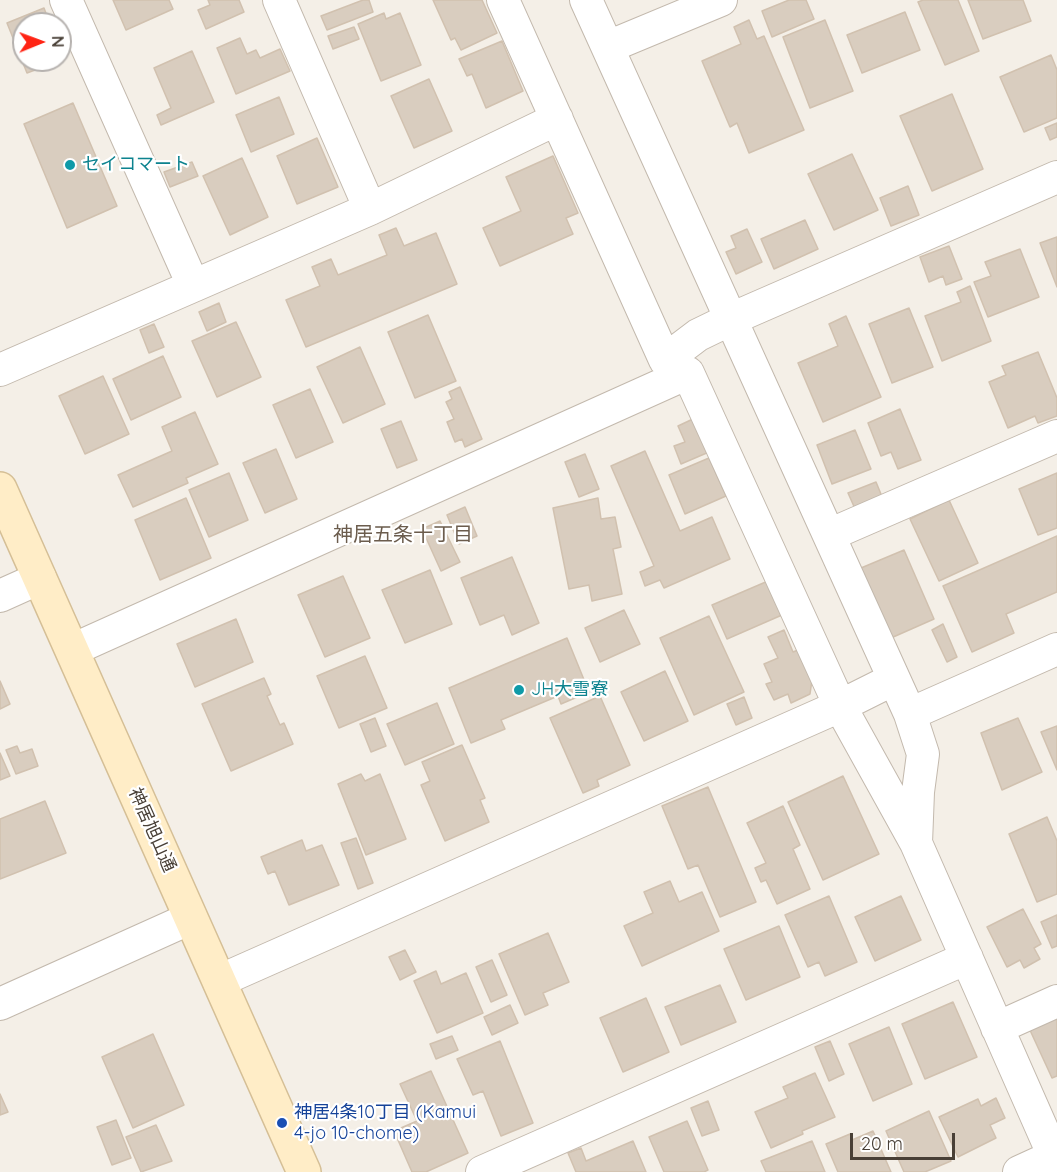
<!DOCTYPE html>
<meta charset="utf-8">
<style>
body{margin:0}
#map{position:relative;width:1057px;height:1172px;overflow:hidden;background:#f4efe7;font-family:Quicksand,sans-serif}
canvas{display:block}
.north{position:absolute;left:12px;top:12px;width:60px;height:60px;box-sizing:border-box;background:#fff;border:2px solid #b6b2af;border-radius:50%;rotate:89deg;font-size:16px;font-weight:700;line-height:24px;text-align:center;color:#483f36}
.north::after{content:'';display:block;margin:auto;width:21px;height:27px;background:#ff2414;clip-path:polygon(50% 0,100% 100%,50% 72%,0 100%)}
.scale{position:absolute;left:850px;top:1133px;width:105px;height:27px;box-sizing:border-box;border:3px solid #483f36;border-top:0;padding-left:8px;font-size:18px;line-height:21px;white-space:nowrap;color:#483f36;-webkit-text-stroke:4px #fff;paint-order:stroke}
</style>
<div id="map">
<canvas width="1057" height="1172"></canvas>
<div class="north">N</div>
<div class="scale">20 m</div>
</div>
<script>
const ctx = document.querySelector('canvas').getContext('2d');
ctx.lineJoin = 'round';
function fillPath(path, color) { ctx.fillStyle = color; ctx.fill(path, 'evenodd'); }
const shape = rows => new Path2D(rows.map(r => 'M' + r).join(''));
function strokePath(path, color, width, dash) { ctx.strokeStyle = color; ctx.lineWidth = width; ctx.lineCap = dash ? 'butt' : 'round'; ctx.setLineDash(dash || []); ctx.stroke(path); }
function drawText(font, color, halo, rows, align = 'center') {
  ctx.font = font + ' Quicksand,"Noto Sans JP",sans-serif'; ctx.lineWidth = 4.5; ctx.setLineDash([]); ctx.textBaseline = 'middle'; ctx.strokeStyle = halo; ctx.fillStyle = color; for (const [text, x, y, turn = 0] of rows) {
    ctx.save(); ctx.translate(x, y); ctx.rotate((+turn || 0) * Math.PI / 180); ctx.textAlign = isNaN(turn) ? turn : align; if (halo) ctx.strokeText(text, 0, 0); ctx.fillText(text, 0, 0); ctx.restore();
  }
}
const building = shape([
 [113,0,169,0,173,9,126,30,113,0],
 [208,0,239,0,244,12,206,29,198,10,210,5,208,0],
 [363,0,369,0,373,12,327,30,321,16,363,0],
 [433,0,482,0,497,33,461,50,455,38,451,40,433,0],
 [789,0,806,0,814,19,772,37,762,11,789,0],
 [923,0,958,0,979,51,945,65,918,2,923,0],
 [968,0,1023,0,1031,21,983,39,968,0],
 [44,8,50,24,24,24,24,60,60,60,60,49,64,59,27,73,7,23,44,8],
 [905,12,920,50,862,73,847,35,905,12],
 [384,13,386,19,400,13,421,65,381,81,358,24,384,13],
 [749,20,757,39,764,36,804,130,749,153,737,123,730,127,702,61,741,44,734,27,749,20],
 [825,20,853,91,810,108,783,37,825,20],
 [354,27,359,39,333,49,328,36,354,27],
 [240,38,247,54,256,50,260,58,280,49,290,71,236,94,217,48,240,38],
 [502,41,523,91,486,108,472,74,467,76,459,59,502,41],
 [192,51,214,102,161,125,157,115,171,108,154,68,192,51],
 [1051,55,1057,70,1057,118,1024,132,1000,77,1051,55],
 [429,79,452,131,414,148,391,96,429,79],
 [952,94,983,169,932,191,900,116,952,94],
 [279,97,294,134,251,152,236,115,279,97],
 [73,103,117,206,67,228,24,124,73,103],
 [1057,123,1057,137,1050,140,1045,128,1057,123],
 [317,138,338,187,297,204,277,156,317,138],
 [852,154,878,210,834,230,808,174,852,154],
 [553,156,578,213,566,218,573,234,500,266,483,228,521,211,506,177,553,156],
 [242,158,268,217,230,235,203,176,242,158],
 [192,162,198,176,170,187,164,172,192,162],
 [908,186,919,215,891,226,880,198,908,186],
 [805,220,818,249,774,269,761,239,805,220],
 [396,228,404,246,436,233,457,284,306,347,286,300,320,286,312,267,331,259,338,275,387,255,379,235,396,228],
 [747,229,762,262,736,274,726,252,736,248,731,236,747,229],
 [1057,237,1057,287,1040,243,1057,237],
 [949,246,962,279,946,285,943,276,929,282,920,257,949,246],
 [1020,249,1039,297,988,317,974,282,991,276,985,262,1020,249],
 [970,286,991,341,942,361,925,316,961,302,957,292,970,286],
 [219,303,226,322,207,331,199,312,219,303],
 [909,308,933,367,892,383,869,324,909,308],
 [428,315,456,381,415,398,388,332,428,315],
 [846,316,881,397,823,422,798,363,838,346,829,324,846,316],
 [236,322,261,377,217,397,192,341,236,322],
 [154,324,164,347,149,353,140,330,154,324],
 [360,347,385,404,343,423,317,367,360,347],
 [1038,352,1057,398,1057,416,1038,423,1035,416,1008,428,989,382,1006,375,1002,366,1038,352],
 [163,356,181,397,131,420,113,379,163,356],
 [103,376,129,434,85,454,59,396,103,376],
 [460,387,482,439,465,447,462,439,455,442,447,422,454,419,446,402,452,399,449,392,460,387],
 [310,389,333,442,296,458,273,405,310,389],
 [900,409,921,460,898,469,891,452,881,456,868,423,900,409],
 [195,412,218,464,186,478,188,483,133,507,118,475,172,451,162,427,195,412],
 [695,418,709,452,681,464,674,446,685,442,678,426,695,418],
 [401,421,417,460,397,468,381,429,401,421],
 [855,430,871,469,832,484,817,445,855,430],
 [276,449,297,499,265,513,243,463,276,449],
 [645,451,680,531,712,517,730,559,664,588,660,580,645,586,640,572,654,566,611,466,645,451],
 [585,454,599,489,579,497,565,462,585,454],
 [709,458,726,496,685,514,669,475,709,458],
 [229,473,248,520,209,537,189,490,229,473],
 [1057,473,1057,528,1038,535,1019,489,1057,473],
 [876,482,883,499,856,511,848,493,876,482],
 [186,498,211,558,160,580,135,520,186,498],
 [598,498,601,519,615,517,621,547,613,549,622,594,592,601,589,585,569,589,553,508,598,498],
 [949,500,978,563,939,581,910,519,949,500],
 [465,507,477,536,459,544,447,515,465,507],
 [440,521,460,562,441,571,422,529,440,521],
 [1057,536,1057,592,1006,614,1014,633,972,652,943,586,1057,536],
 [904,550,934,619,891,638,861,568,904,550],
 [512,557,539,623,512,635,504,615,480,625,461,578,512,557],
 [430,570,452,624,405,643,382,590,430,570],
 [343,576,370,638,325,657,298,595,343,576],
 [768,581,782,615,727,639,712,605,768,581],
 [624,610,640,644,600,662,585,628,624,610],
 [709,616,744,692,694,715,660,638,709,616],
 [236,619,253,662,195,687,177,644,236,619],
 [943,624,957,657,947,662,932,630,943,624],
 [784,630,793,652,798,650,812,680,810,694,791,703,788,694,774,700,766,684,772,682,764,664,778,658,768,637,784,630],
 [567,638,589,692,561,704,558,696,501,720,505,729,471,743,449,688,567,638],
 [365,656,387,708,339,728,317,676,365,656],
 [665,671,688,721,644,741,621,692,665,671],
 [264,678,271,694,267,696,280,725,284,723,293,744,231,771,202,704,264,678],
 [0,681,10,704,0,709,0,681],
 [600,696,630,765,597,780,599,786,583,793,550,718,600,696],
 [744,697,752,718,736,725,727,704,744,697],
 [437,703,454,744,405,765,387,724,437,703],
 [375,718,386,746,371,752,360,724,375,718],
 [1018,718,1042,772,1002,790,981,733,1018,718],
 [1057,726,1057,770,1041,732,1057,726],
 [462,745,485,798,480,800,489,822,445,841,421,785,430,781,422,762,462,745],
 [17,746,20,753,32,749,38,766,16,774,6,750,17,746],
 [0,753,10,776,0,780,0,753],
 [361,774,365,781,380,774,406,839,366,855,338,784,361,774],
 [843,776,879,854,823,880,788,802,843,776],
 [708,787,756,902,720,917,698,865,688,869,662,806,708,787],
 [45,801,66,853,0,879,0,819,45,801],
 [783,806,800,845,793,849,810,889,777,904,766,880,761,882,755,868,766,863,747,823,783,806],
 [1047,817,1057,841,1057,894,1037,902,1009,834,1047,817],
 [356,838,373,883,358,889,341,843,356,838],
 [302,840,306,851,322,845,339,885,289,905,275,871,268,874,261,857,302,840],
 [670,881,679,902,702,892,719,931,642,966,624,926,653,913,644,892,670,881],
 [829,896,857,962,825,976,819,962,808,967,785,915,829,896],
 [901,896,921,940,875,961,855,917,901,896],
 [1023,909,1041,944,1034,948,1040,959,1024,968,1020,960,1007,967,987,927,1023,909],
 [1057,915,1057,946,1052,948,1041,922,1057,915],
 [779,926,800,977,746,1000,724,949,779,926],
 [548,933,569,982,543,993,548,1005,525,1015,499,954,548,933],
 [405,950,416,972,400,980,389,957,405,950],
 [492,960,507,995,491,1002,476,967,492,960],
 [436,971,441,984,466,973,483,1013,437,1033,414,981,436,971],
 [720,985,736,1022,681,1045,665,1007,720,985],
 [646,998,669,1052,623,1072,600,1018,646,998],
 [953,1002,977,1057,925,1079,902,1024,953,1002],
 [510,1005,518,1023,492,1035,484,1017,510,1005],
 [1057,1015,1057,1076,1052,1078,1029,1028,1057,1015],
 [889,1027,912,1084,873,1101,849,1044,889,1027],
 [153,1034,184,1105,133,1128,102,1057,153,1034],
 [452,1036,458,1050,436,1059,430,1044,452,1036],
 [500,1041,533,1123,501,1136,483,1091,473,1095,457,1059,500,1041],
 [830,1041,844,1074,829,1081,815,1047,830,1041],
 [431,1071,468,1153,426,1172,412,1172,394,1131,417,1121,400,1084,431,1071],
 [815,1073,835,1117,802,1131,803,1134,771,1148,755,1112,788,1098,783,1087,815,1073],
 [0,1094,8,1112,0,1115,0,1094],
 [996,1098,1005,1118,990,1125,996,1138,958,1157,939,1117,978,1099,981,1106,996,1098],
 [708,1101,719,1130,702,1136,691,1108,708,1101],
 [929,1111,951,1161,925,1172,904,1172,886,1131,929,1111],
 [116,1120,131,1158,112,1165,97,1127,116,1120],
 [687,1121,708,1170,704,1172,664,1172,649,1137,687,1121],
 [156,1125,172,1161,141,1172,126,1137,156,1125],
 [873,1131,891,1172,838,1172,826,1144,850,1134,852,1140,873,1131],
 [633,1141,646,1172,576,1172,568,1153,581,1148,586,1161,633,1141],
 [812,1141,825,1172,766,1172,761,1161,812,1141]
]);
fillPath(building, '#d9cdbf');
strokePath(building, '#d1c1af', 1.5);
const street = shape([
 [66,0,193,285],
 [279,0,370,209],
 [503,0,665,360,688,373,840,706,916,843,1057,1163],
 [586,0,910,714,923,754,918,792,916,843],
 [608,47,721,0],
 [665,360,698,335,731,319,1057,177],
 [0,370,370,209,557,119],
 [829,535,1057,436],
 [0,596,40,578],
 [72,650,688,373],
 [910,714,1057,649],
 [219,981,840,706,894,679],
 [0,1004,191,918],
 [997,1028,1057,1001],
 [482,1172,967,958],
 [1019,1172,1054,1156]
]);
const secondary = shape([
 [0,489,304,1172]
]);
strokePath(street, '#c3b9ad', 34);
strokePath(secondary, '#d5bf96', 36);
strokePath(street, '#fff', 32);
strokePath(secondary, '#ffedc7', 33);
for (const [x, y, r, color] of [
 [70,165,6,"#0f9aa8"],
 [519,690,6,"#0f9aa8"],
 [282,1123,6,"#1a4fb4"]
]) { const dot = new Path2D(); dot.arc(x, y, r, 0, 2 * Math.PI); ctx.fillStyle = color; ctx.fill(dot); strokePath(dot, '#fff', 2); }
drawText('18px', '#0d838f', '#fff', [
 ["セイコマート",82,165],
 ["JH大雪寮",531,690]
], 'left');
drawText('18px', '#483f36', '#fff', [
 ["神居旭山通",152,830,66]
]);
drawText('18px', '#164399', '#fff', [
 ["神居4条10丁目 (Kamui",294,1113],
 ["4-jo 10-chome)",294,1134]
], 'left');
drawText('20px', '#6b5c4d', '#fff', [
 ["神居五条十丁目",403,535]
]);
</script>
